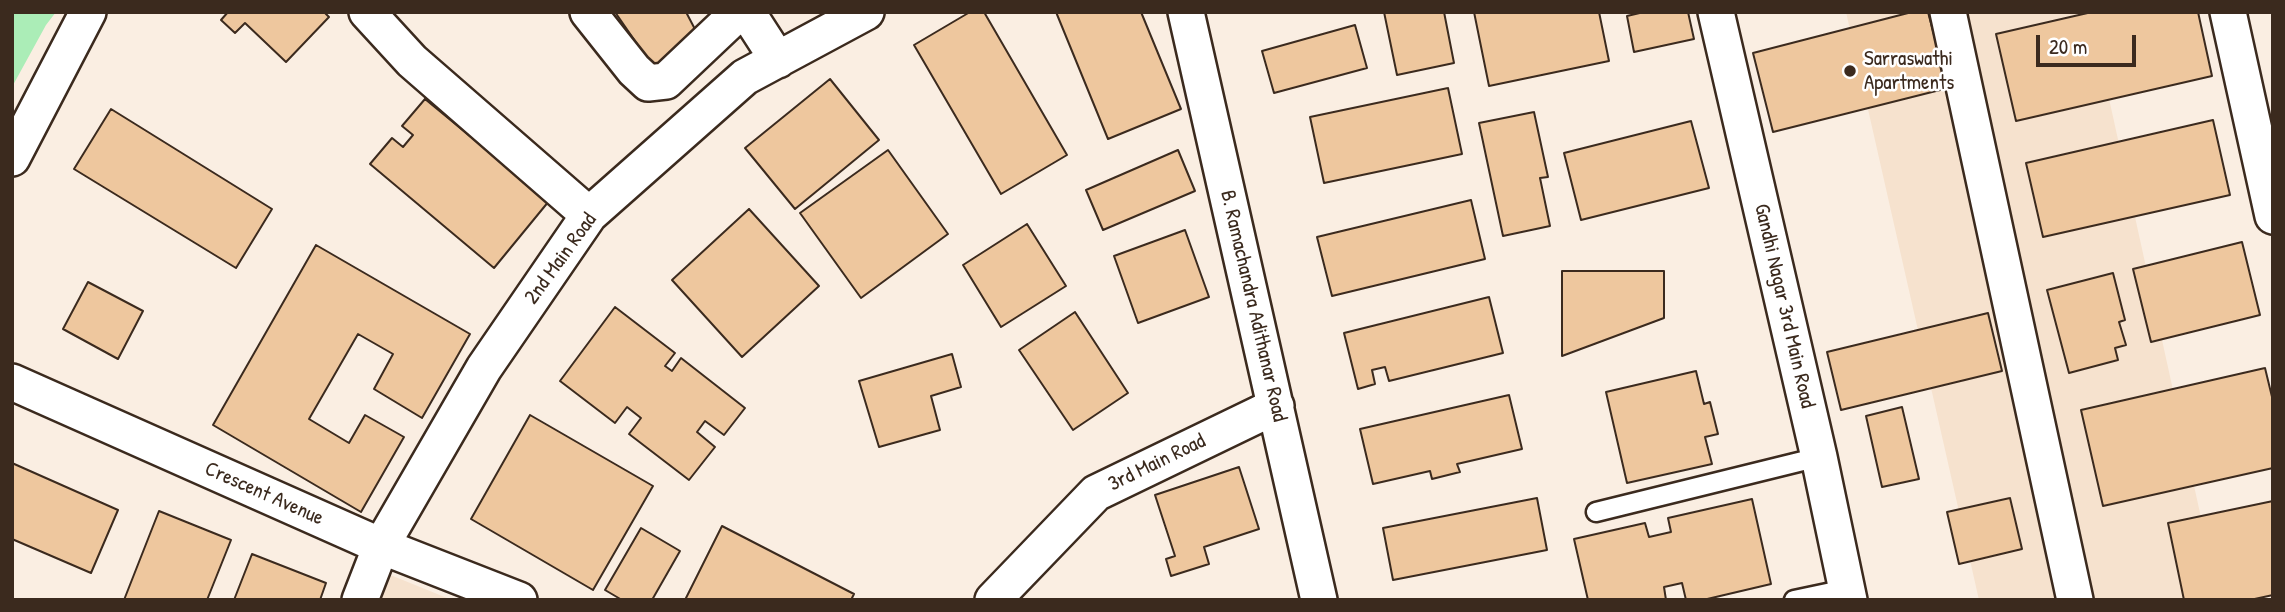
<!DOCTYPE html>
<style>
body{margin:0}
#map{position:relative;width:2285px;height:612px;overflow:hidden;background:#faeee2;font-family:"Patrick Hand",sans-serif}
canvas{display:block}
.frame{position:absolute;inset:0;border:14px solid #3b2a1e;pointer-events:none}
.scale{position:absolute;left:2036px;top:35px;width:100px;height:32px;box-sizing:border-box;border:4px solid #3b2a1e;border-top:0;padding-left:9px;font-size:21px;line-height:24px;white-space:nowrap;color:#3b2a1e;-webkit-text-stroke:5px #fff;paint-order:stroke}
</style>
<div id="map">
<canvas width="2285" height="612"></canvas>
<div class="frame"></div>
<div class="scale">20 m</div>
</div>
<script>
const ctx = document.querySelector('canvas').getContext('2d');
ctx.lineJoin = 'round';
function fillPath(path, color) { ctx.fillStyle = color; ctx.fill(path, 'evenodd'); }
const shape = rows => new Path2D(rows.map(r => 'M' + r).join(''));
function strokePath(path, color, width, dash) { ctx.strokeStyle = color; ctx.lineWidth = width; ctx.lineCap = dash ? 'butt' : 'round'; ctx.setLineDash(dash || []); ctx.stroke(path); }
function drawText(font, color, halo, rows, align = 'center') {
  ctx.font = font + ' "Patrick Hand",sans-serif'; ctx.lineWidth = 5; ctx.setLineDash([]); ctx.textBaseline = 'middle'; ctx.strokeStyle = halo; ctx.fillStyle = color; for (const [text, x, y, turn = 0] of rows) {
    ctx.save(); ctx.translate(x, y); ctx.rotate((+turn || 0) * Math.PI / 180); ctx.textAlign = isNaN(turn) ? turn : align; if (halo) ctx.strokeText(text, 0, 0); ctx.fillText(text, 0, 0); ctx.restore();
  }
}
fillPath(shape([
 [1846,12,2090,12,2218,595,2196,600,1979,600],
 [388,574,452,600,378,600]
]), '#f6e2ce');
fillPath(shape([
 [12,12,56,12,46,25,12,87]
]), '#abedb7');
const building = shape([
 [228,12,324,12,329,17,286,62,245,23,235,33,221,20,228,12],
 [615,12,686,12,698,35,655,70,615,12],
 [970,12,984,12,1067,155,1001,194,914,45,970,12],
 [1056,12,1141,12,1181,109,1108,139,1056,12],
 [1384,12,1444,12,1454,63,1397,75,1384,12],
 [1474,12,1599,12,1609,61,1489,86,1474,12],
 [1644,12,1688,12,1694,39,1634,52,1627,16,1644,12],
 [1912,12,1928,12,1948,88,1773,132,1753,53,1912,12],
 [2092,12,2198,12,2212,76,2016,121,1996,34,2092,12],
 [1355,25,1367,68,1274,93,1262,51,1355,25],
 [830,79,879,140,795,209,745,148,830,79],
 [1448,88,1462,154,1324,183,1310,117,1448,88],
 [425,99,549,201,494,268,370,164,392,138,403,147,413,135,402,126,425,99],
 [111,109,272,209,236,268,74,169,111,109],
 [1534,112,1548,177,1540,178,1550,226,1503,236,1479,123,1534,112],
 [2213,120,2230,195,2043,237,2026,163,2213,120],
 [1691,121,1709,188,1581,220,1564,153,1691,121],
 [888,150,948,234,861,298,800,213,888,150],
 [1178,150,1195,191,1103,230,1086,190,1178,150],
 [1471,200,1485,259,1332,296,1317,237,1471,200],
 [749,209,819,286,742,357,672,280,749,209],
 [1027,224,1066,286,1001,327,963,265,1027,224],
 [1185,230,1209,297,1138,323,1114,256,1185,230],
 [2242,242,2260,315,2151,342,2133,269,2242,242],
 [316,245,470,334,422,418,374,389,393,354,358,334,309,419,349,443,365,415,404,437,361,512,213,425,316,245],
 [1562,271,1664,271,1664,318,1562,356,1562,271],
 [2113,273,2125,320,2119,322,2126,345,2115,348,2118,360,2069,373,2047,290,2113,273],
 [88,282,143,311,118,359,63,329,88,282],
 [1489,297,1503,353,1389,381,1385,367,1372,370,1375,384,1358,389,1344,333,1489,297],
 [615,307,675,353,665,366,672,371,681,358,745,408,724,435,705,421,697,432,715,447,689,480,629,434,641,418,627,407,615,423,560,381,615,307],
 [1075,312,1128,393,1073,430,1019,350,1075,312],
 [1988,313,2002,371,1841,410,1827,352,1988,313],
 [952,354,961,387,931,396,940,430,879,447,859,381,952,354],
 [2265,368,2273,401,2273,468,2103,506,2081,410,2265,368],
 [1696,371,1704,404,1710,402,1718,434,1705,437,1712,464,1627,483,1606,392,1696,371],
 [1509,395,1522,449,1457,464,1460,472,1432,479,1430,471,1373,484,1360,429,1509,395],
 [1902,407,1919,479,1882,487,1866,416,1902,407],
 [530,415,653,486,593,590,471,519,530,415],
 [12,463,118,510,91,573,12,539,12,463],
 [1239,467,1259,529,1204,547,1209,564,1171,576,1166,559,1175,556,1155,495,1239,467],
 [1537,498,1547,550,1393,580,1383,528,1537,498],
 [2010,498,2022,549,1959,564,1947,512,2010,498],
 [1752,499,1771,584,1703,600,1686,600,1682,583,1664,587,1666,600,1588,600,1574,539,1645,523,1649,537,1671,532,1668,518,1752,499],
 [2273,501,2273,595,2250,600,2184,600,2168,523,2273,501],
 [159,511,231,540,207,600,124,600,159,511],
 [722,526,854,594,851,600,685,600,722,526],
 [641,528,680,551,652,600,622,600,605,590,641,528],
 [252,554,326,583,320,600,234,600,252,554]
]);
fillPath(building, '#eec79e');
strokePath(building, '#3b2a1e', 2);
const lane = shape([
 [1596,512,1819,457],
 [1794,600,1846,589]
]);
const street = shape([
 [367,12,412,61,589,215],
 [588,12,634,70,648,83,666,81,739,12],
 [747,12,778,60],
 [1186,12,1319,600],
 [1716,12,1819,457,1849,600],
 [1948,12,2075,600],
 [2228,12,2273,216],
 [12,158,88,12],
 [12,382,381,546,519,600],
 [360,600,381,546,484,368,589,215,745,77,866,12],
 [993,600,1096,493,1276,406]
]);
strokePath(lane, '#3b2a1e', 23);
strokePath(street, '#3b2a1e', 40);
strokePath(lane, '#fff', 18);
strokePath(street, '#fff', 35);
for (const [x, y, r, color] of [
 [1850,71,7,"#3b2a1e"]
]) { const dot = new Path2D(); dot.arc(x, y, r, 0, 2 * Math.PI); ctx.fillStyle = color; ctx.fill(dot); strokePath(dot, '#fff', 2.5); }
drawText('21px', '#3b2a1e', '#fff', [
 ["Sarraswathi",1864,59],
 ["Apartments",1864,83]
], 'left');
drawText('21px', '#3b2a1e', '#fff', [
 ["2nd Main Road",561,259,-54],
 ["B. Ramachandra Adithanar Road",1253,306,77],
 ["Gandhi Nagar 3rd Main Road",1784,306,77],
 ["3rd Main Road",1157,463,-26],
 ["Crescent Avenue",264,494,24]
]);
</script>
